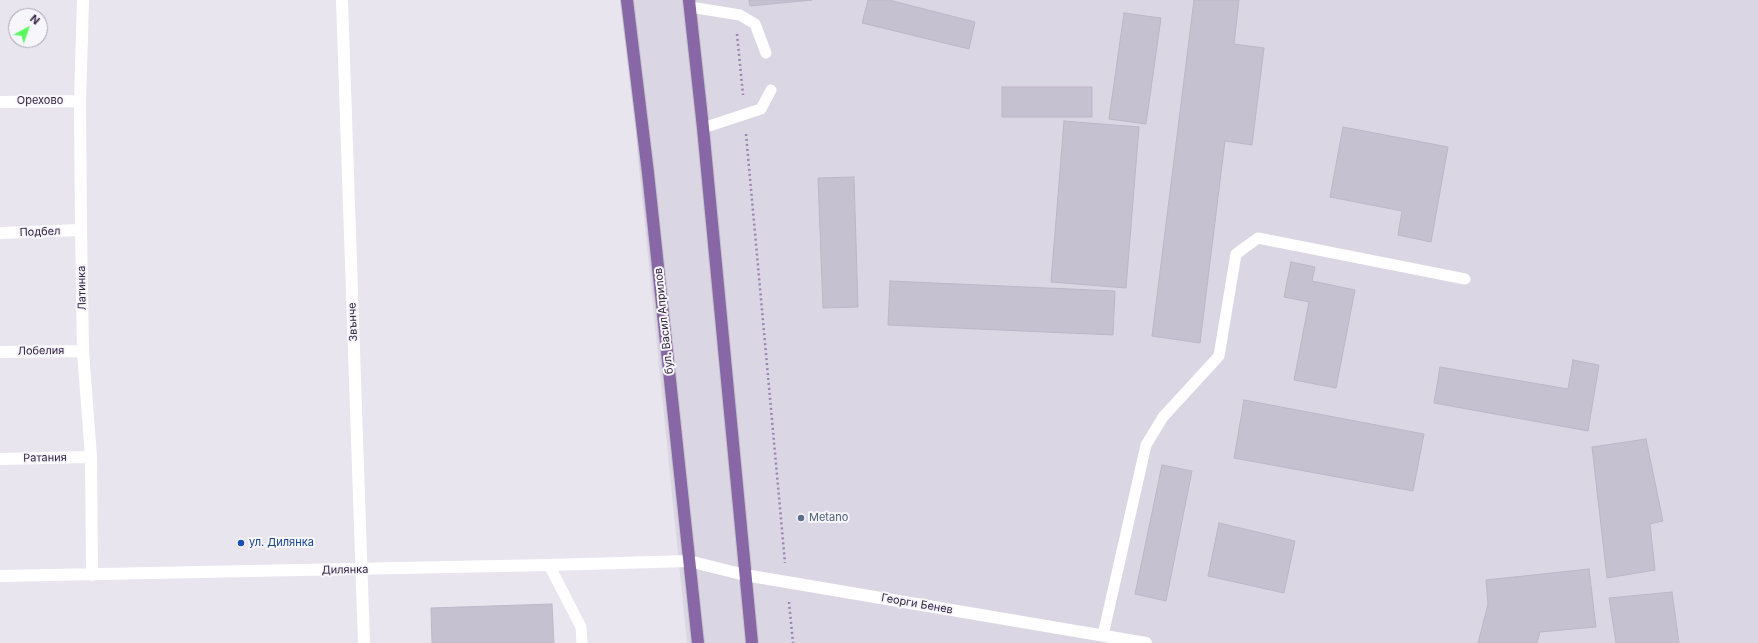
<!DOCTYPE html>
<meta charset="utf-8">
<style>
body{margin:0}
#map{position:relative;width:1758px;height:643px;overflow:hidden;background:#e8e5ef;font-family:Inter,sans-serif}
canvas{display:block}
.north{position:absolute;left:8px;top:8px;width:40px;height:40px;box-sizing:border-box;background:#f7f6fb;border:1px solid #a8a2b1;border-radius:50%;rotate:40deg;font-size:11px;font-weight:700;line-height:16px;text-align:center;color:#322342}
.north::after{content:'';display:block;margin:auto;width:14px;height:18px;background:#59f95c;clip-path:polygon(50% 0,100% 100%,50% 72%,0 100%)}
</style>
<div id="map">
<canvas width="1758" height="643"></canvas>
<div class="north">N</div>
</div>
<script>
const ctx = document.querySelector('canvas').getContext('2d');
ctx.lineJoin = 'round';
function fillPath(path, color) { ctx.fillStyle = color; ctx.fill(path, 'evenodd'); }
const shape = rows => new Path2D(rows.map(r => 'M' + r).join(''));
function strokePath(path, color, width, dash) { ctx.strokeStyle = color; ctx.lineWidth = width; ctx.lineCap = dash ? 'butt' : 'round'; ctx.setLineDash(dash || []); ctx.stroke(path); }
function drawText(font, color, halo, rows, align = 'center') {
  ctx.font = font + ' Inter,sans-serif'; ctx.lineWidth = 4; ctx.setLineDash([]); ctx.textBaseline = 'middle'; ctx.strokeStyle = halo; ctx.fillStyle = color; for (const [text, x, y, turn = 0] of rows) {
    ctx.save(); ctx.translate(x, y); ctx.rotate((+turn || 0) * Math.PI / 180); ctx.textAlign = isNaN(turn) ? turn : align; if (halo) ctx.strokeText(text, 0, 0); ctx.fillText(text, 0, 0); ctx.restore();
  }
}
fillPath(shape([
 [629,0,1758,0,1758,643,687,643,637,148]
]), '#dbd6e3');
const building = shape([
 [749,0,812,0,750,6,749,0],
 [868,0,889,0,975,22,969,49,862,23,868,0],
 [1194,0,1239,0,1234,44,1264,48,1252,145,1225,141,1200,343,1152,336,1194,0],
 [1124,13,1161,18,1146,124,1109,119,1124,13],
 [1002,87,1092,87,1092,117,1002,117,1002,87],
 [1064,121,1139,127,1126,288,1051,282,1064,121],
 [1343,127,1448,147,1431,242,1398,235,1402,211,1330,197,1343,127],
 [854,177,858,307,823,308,818,178,854,177],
 [1291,262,1315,267,1312,281,1355,290,1336,388,1294,380,1309,302,1284,297,1291,262],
 [890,281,1115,291,1113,335,888,325,890,281],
 [1573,360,1599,365,1588,431,1434,403,1440,367,1568,389,1573,360],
 [1244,400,1424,434,1413,491,1234,458,1244,400],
 [1646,439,1663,521,1650,524,1655,570,1607,578,1592,447,1646,439],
 [1162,465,1192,471,1166,601,1135,594,1162,465],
 [1219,523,1295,541,1284,593,1208,576,1219,523],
 [1589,569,1596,627,1540,632,1537,643,1478,643,1488,604,1486,580,1589,569],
 [1672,592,1679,643,1616,643,1609,598,1672,592],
 [552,604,554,643,432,643,431,608,552,604]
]);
fillPath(building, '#c6c1d0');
strokePath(building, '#bdb7c9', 1);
const primary = shape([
 [627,0,648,173,698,643],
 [689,0,703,128,752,643]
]);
strokePath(primary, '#c6c1ca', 14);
strokePath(shape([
 [737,34,743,95],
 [746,134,785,563],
 [789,602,793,643]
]), '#9a84b4', 2.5, [2, 3]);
strokePath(shape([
 [690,7,740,15,755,24,766,53],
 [703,128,761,109,771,90],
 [549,565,581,627,582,643],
 [1103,635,1146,445,1163,417,1219,356,1236,254,1258,238,1465,279]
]), '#fff', 11);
strokePath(shape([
 [83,0,80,101,81,230,83,351,91,457,92,575],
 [342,0,364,643],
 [0,102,80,101],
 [0,233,81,230],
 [0,352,83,351],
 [0,459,91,457],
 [0,576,549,565,689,561,745,575,1146,643]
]), '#fff', 12);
strokePath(primary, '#8867a6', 12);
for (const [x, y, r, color] of [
 [801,518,4,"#5c6f8a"],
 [241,543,4,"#1a4fb4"]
]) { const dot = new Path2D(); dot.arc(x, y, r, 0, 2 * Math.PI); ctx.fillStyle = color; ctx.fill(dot); strokePath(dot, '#f7f6fb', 1.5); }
drawText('11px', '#322342', '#f7f6fb', [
 ["Орехово",40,101],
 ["Подбел",40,232,-2],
 ["Латинка",82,288,-91],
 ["бул. Васил Априлов",664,321,-96],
 ["Звънче",353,322,-92],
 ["Лобелия",41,351,-1],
 ["Ратания",45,458,-1],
 ["Дилянка",345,570,-1],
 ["Георги Бенев",917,604,10]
]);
drawText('11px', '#4e5e75', '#f7f6fb', [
 ["Metano",809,518]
], 'left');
drawText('11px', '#164399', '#f7f6fb', [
 ["ул. Дилянка",249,543]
], 'left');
</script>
